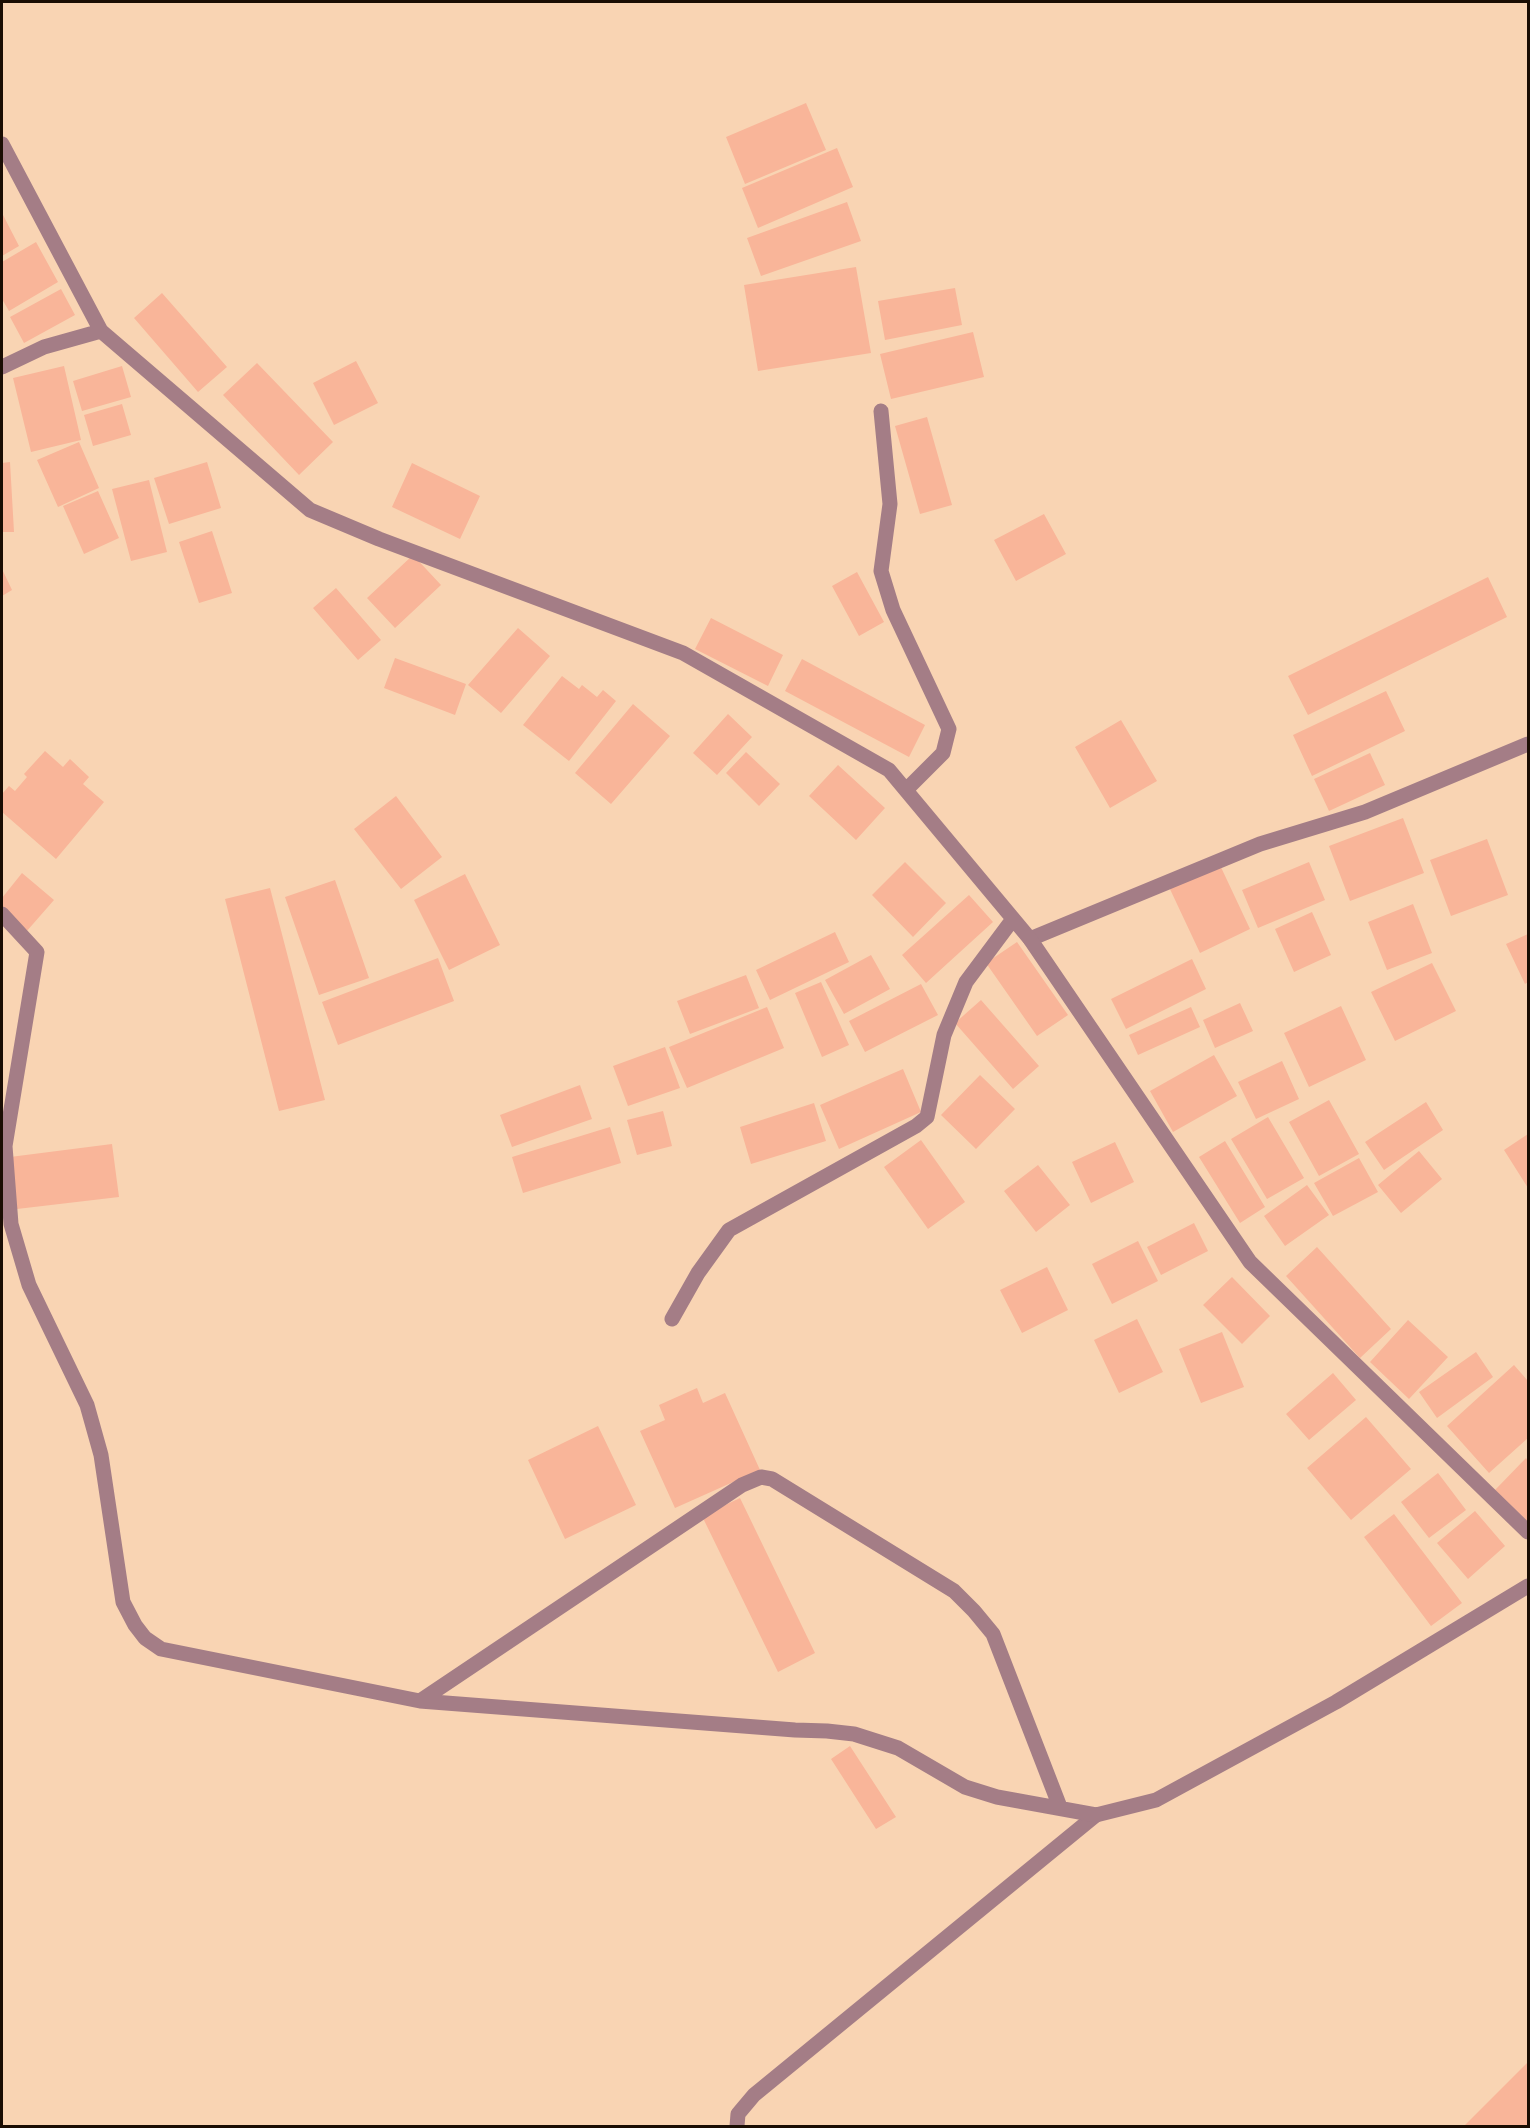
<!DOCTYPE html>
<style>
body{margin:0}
#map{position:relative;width:1530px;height:2128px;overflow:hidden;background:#f9d4b3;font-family:"Alegreya Sans",sans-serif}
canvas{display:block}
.frame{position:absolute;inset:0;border:3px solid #1a0d03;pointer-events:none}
</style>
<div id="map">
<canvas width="1530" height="2128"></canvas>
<div class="frame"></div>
</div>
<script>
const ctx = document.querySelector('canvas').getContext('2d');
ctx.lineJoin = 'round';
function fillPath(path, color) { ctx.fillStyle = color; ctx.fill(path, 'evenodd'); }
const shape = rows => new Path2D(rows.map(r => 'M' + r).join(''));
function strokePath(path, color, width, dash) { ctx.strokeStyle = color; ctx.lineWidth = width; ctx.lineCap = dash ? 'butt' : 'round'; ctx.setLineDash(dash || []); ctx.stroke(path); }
fillPath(shape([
 [806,103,826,150,745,184,726,137],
 [837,148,853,187,758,228,742,188],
 [847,202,861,241,761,276,747,238],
 [2,213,19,246,2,256],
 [36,242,58,282,9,311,2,299,2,262],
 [856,267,871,353,758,371,744,285],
 [955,288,962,325,885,340,878,301],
 [61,289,75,315,24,343,10,317],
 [162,293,227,367,198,392,134,318],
 [973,332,984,377,891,399,880,354],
 [356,361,378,403,334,425,313,383],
 [257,363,333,442,299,475,223,395],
 [64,366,81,440,31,452,13,378],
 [122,366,131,397,82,411,73,381],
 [122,404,131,435,93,446,84,415],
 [927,417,952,505,920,514,895,426],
 [79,442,99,488,58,507,37,460],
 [10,462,14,532,2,532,2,463],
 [207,462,221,508,169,524,154,478],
 [412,463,480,496,460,539,392,507],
 [149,480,167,552,131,561,112,489],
 [98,491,119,538,84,554,63,506],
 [1044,514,1066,554,1016,581,994,540],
 [212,531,232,593,199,603,179,542],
 [413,555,441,585,395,628,367,598],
 [2,569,12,590,2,596],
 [857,572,884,622,859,636,832,586],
 [1488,577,1507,617,1308,715,1288,676],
 [336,588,381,640,358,660,313,608],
 [711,618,783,655,768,686,695,649],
 [518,628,550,656,501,713,468,685],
 [395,658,466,684,455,715,384,688],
 [802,659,925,725,909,757,785,691],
 [562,676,579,689,582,685,597,697,603,690,616,701,569,761,523,725],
 [1386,691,1405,731,1312,776,1293,735],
 [633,704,670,736,611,804,575,773],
 [728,714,752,737,717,775,693,753],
 [1121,720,1157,781,1110,808,1075,747],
 [45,751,63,767,70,759,89,777,83,784,104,802,56,859,2,812,2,794,9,786,15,791,27,777,24,774],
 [746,752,780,784,759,806,726,773],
 [1370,753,1385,785,1329,811,1314,779],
 [838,765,885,808,856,840,809,796],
 [396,796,442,857,401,889,354,829],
 [1403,818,1424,873,1350,901,1329,846],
 [1487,839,1508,895,1451,916,1430,860],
 [905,862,946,903,913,937,872,895],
 [1309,862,1325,900,1258,928,1242,890],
 [1219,863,1250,929,1200,953,1169,887],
 [22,873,54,900,26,932,2,911,2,898],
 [465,874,500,945,449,970,414,900],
 [335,880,369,978,319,995,285,897],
 [270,888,325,1100,279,1111,225,899],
 [969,895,993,922,926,983,902,955],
 [1413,904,1432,953,1387,970,1368,922],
 [1312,912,1331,955,1294,972,1275,929],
 [835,932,849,962,770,1000,756,970],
 [1528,934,1528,982,1525,984,1506,944],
 [1017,942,1068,1015,1037,1036,986,963],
 [871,955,890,989,844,1014,825,980],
 [438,958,454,1001,338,1045,322,1002],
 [1192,959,1206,989,1126,1029,1111,999],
 [1432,963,1456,1011,1395,1041,1371,992],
 [746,975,759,1008,690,1034,677,1001],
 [821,982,849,1045,822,1057,795,993],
 [921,984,938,1015,865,1052,849,1021],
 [981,1000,1039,1066,1013,1089,955,1023],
 [1240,1003,1253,1031,1215,1048,1203,1020],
 [1341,1006,1366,1060,1309,1087,1284,1033],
 [767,1007,784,1048,687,1088,669,1047],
 [1191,1007,1200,1027,1138,1055,1129,1035],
 [665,1047,680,1088,628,1106,613,1066],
 [1214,1055,1237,1096,1173,1132,1150,1091],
 [1282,1061,1299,1099,1256,1119,1238,1082],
 [903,1069,921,1112,839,1149,820,1105],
 [980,1075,1015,1109,976,1149,941,1115],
 [580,1085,592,1119,512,1147,500,1115],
 [1329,1100,1359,1154,1319,1176,1289,1122],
 [1426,1102,1443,1130,1384,1170,1365,1142],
 [814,1103,826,1141,751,1164,740,1127],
 [663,1111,672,1146,637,1155,627,1120],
 [1268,1117,1304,1178,1267,1199,1231,1139],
 [610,1127,621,1163,523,1193,512,1157],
 [1528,1134,1528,1188,1504,1150],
 [921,1140,965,1202,928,1229,884,1167],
 [1225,1141,1265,1207,1240,1223,1199,1157],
 [1115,1142,1134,1182,1091,1203,1072,1162],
 [112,1144,119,1197,17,1209,10,1157],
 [1419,1151,1442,1179,1401,1213,1378,1185],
 [1359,1158,1378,1192,1333,1216,1314,1183],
 [1038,1165,1070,1205,1036,1232,1004,1191],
 [1307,1185,1329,1215,1285,1246,1264,1216],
 [1194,1223,1208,1251,1161,1275,1147,1247],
 [1138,1241,1158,1281,1112,1304,1092,1264],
 [1317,1247,1391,1329,1360,1358,1286,1276],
 [1047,1267,1068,1310,1022,1333,1000,1290],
 [1232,1277,1270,1316,1242,1344,1203,1305],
 [1137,1319,1163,1372,1119,1393,1094,1340],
 [1408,1320,1448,1357,1409,1399,1370,1362],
 [1222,1332,1244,1387,1201,1403,1179,1349],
 [1476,1352,1493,1377,1437,1418,1419,1392],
 [1514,1365,1528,1381,1528,1438,1489,1473,1447,1426],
 [1333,1373,1356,1400,1309,1440,1286,1414],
 [697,1388,703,1403,725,1393,760,1470,675,1508,640,1431,665,1420,659,1405],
 [1366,1417,1411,1469,1351,1520,1307,1468],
 [598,1426,636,1505,565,1539,528,1460],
 [1526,1458,1528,1461,1528,1522,1495,1490],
 [1438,1473,1466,1510,1429,1538,1401,1502],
 [740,1498,815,1653,778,1672,702,1516],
 [1475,1511,1505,1546,1468,1579,1437,1543],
 [1394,1514,1462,1603,1431,1626,1364,1537],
 [850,1746,896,1817,876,1829,831,1759],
 [1528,2062,1528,2126,1464,2126]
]), '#f9b599');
strokePath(shape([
 [1030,939,1260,844,1365,812,1528,744],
 [737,2126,738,2114,754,2095,1096,1815]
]), '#a47d86', 15);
strokePath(shape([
 [2,144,101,331,310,510,379,539,683,653,889,770,1030,939,1250,1262,1528,1532],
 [2,367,44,347,101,331],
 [881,411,890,504,881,571,893,610,949,729,943,753,906,790],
 [2,914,37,952,5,1146,11,1224,29,1285,87,1405,101,1455,123,1602,135,1625,145,1638,161,1649,420,1701,795,1730,827,1731,854,1734,898,1748,965,1787,997,1797,1096,1815,1156,1800,1336,1702,1528,1586],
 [672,1319,698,1273,729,1230,916,1126,927,1117,944,1035,966,982,1013,919],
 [420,1701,742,1485,761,1477,772,1479,954,1591,974,1611,993,1634,1060,1807]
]), '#a47d86', 15);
</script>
